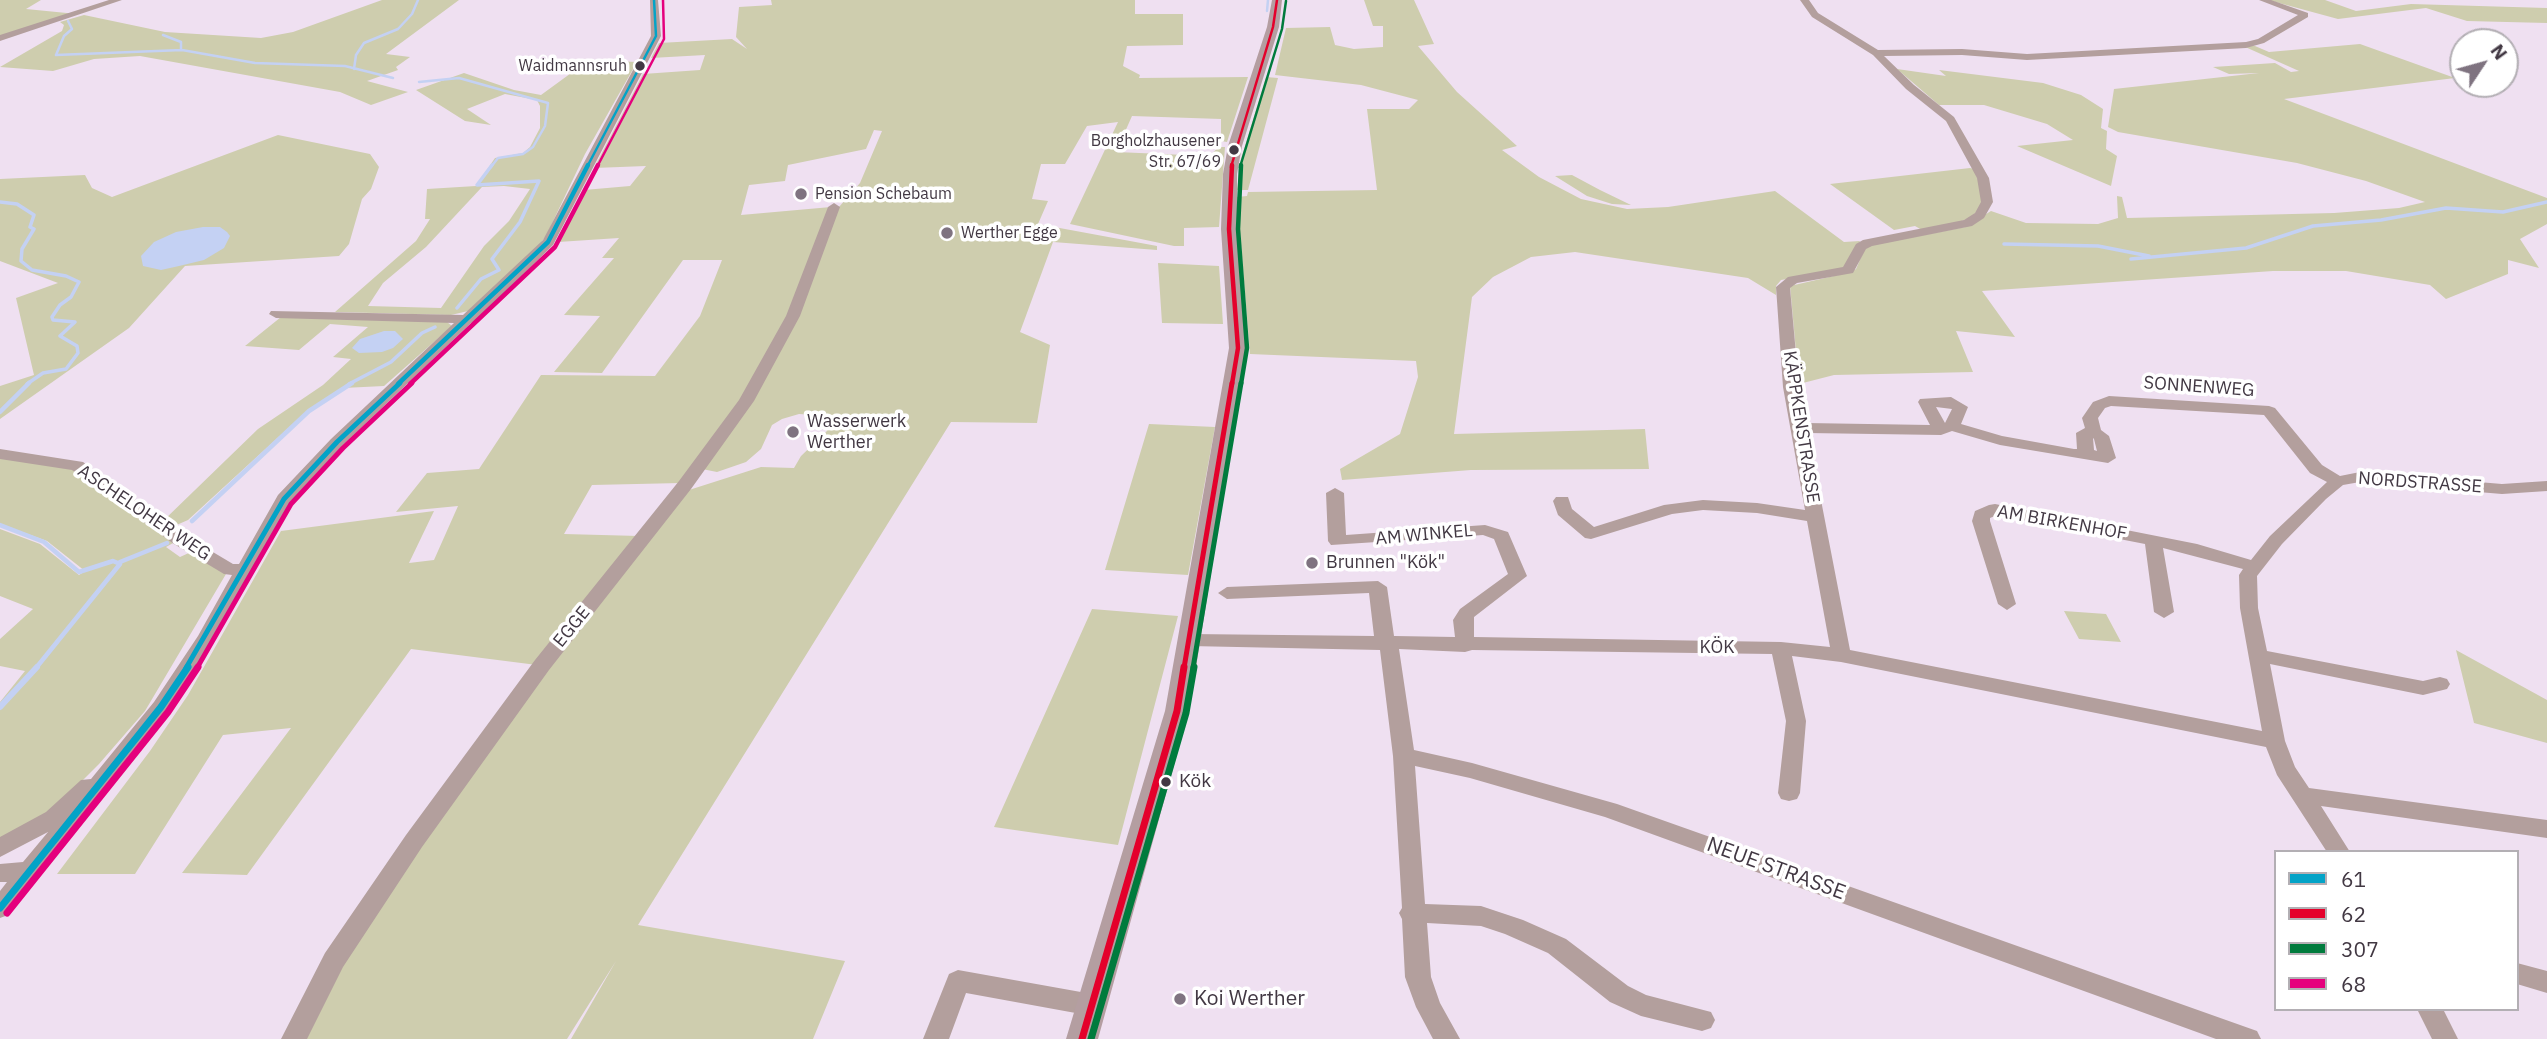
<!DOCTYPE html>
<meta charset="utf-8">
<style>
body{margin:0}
#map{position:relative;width:2547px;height:1039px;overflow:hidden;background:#efe0f1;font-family:"IBM Plex Sans",sans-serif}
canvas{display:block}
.legend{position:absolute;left:2274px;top:850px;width:245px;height:161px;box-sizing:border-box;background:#fff;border:2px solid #b3afb4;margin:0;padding:9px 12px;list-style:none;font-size:21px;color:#423843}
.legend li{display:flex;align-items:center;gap:14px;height:35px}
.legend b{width:35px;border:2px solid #b3afb4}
.north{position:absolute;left:2449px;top:28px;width:70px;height:70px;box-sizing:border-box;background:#fff;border:2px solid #b3afb4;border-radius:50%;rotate:54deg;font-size:19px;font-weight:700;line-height:28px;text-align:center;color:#423843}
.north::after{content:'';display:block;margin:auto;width:24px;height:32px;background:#7f7380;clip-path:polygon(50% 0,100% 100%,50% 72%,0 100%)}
</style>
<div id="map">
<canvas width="2547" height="1039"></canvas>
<ul class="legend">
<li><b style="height:9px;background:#03a3c7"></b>61</li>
<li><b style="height:9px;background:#e4002b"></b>62</li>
<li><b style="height:9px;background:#007b3d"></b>307</li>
<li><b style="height:9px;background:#e5007d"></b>68</li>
</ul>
<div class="north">N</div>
</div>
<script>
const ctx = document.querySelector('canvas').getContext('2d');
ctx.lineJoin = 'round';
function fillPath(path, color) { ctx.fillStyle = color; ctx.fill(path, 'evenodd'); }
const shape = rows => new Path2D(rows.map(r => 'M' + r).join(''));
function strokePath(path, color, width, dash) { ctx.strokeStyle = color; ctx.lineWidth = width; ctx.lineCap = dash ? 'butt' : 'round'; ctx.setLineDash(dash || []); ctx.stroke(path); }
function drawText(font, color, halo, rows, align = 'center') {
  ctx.font = font + ' "IBM Plex Sans",sans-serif'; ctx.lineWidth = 7; ctx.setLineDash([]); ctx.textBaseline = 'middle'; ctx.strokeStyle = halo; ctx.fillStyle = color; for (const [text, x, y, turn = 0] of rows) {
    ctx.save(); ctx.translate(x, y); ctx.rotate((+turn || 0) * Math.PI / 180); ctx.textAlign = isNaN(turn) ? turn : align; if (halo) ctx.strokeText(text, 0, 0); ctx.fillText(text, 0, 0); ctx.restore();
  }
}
fillPath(shape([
 [0,0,41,0,26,9,77,14,0,37],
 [382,0,459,0,386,54,410,57,396,67,398,70,367,81,408,92,371,105,340,92,140,56,94,59,53,71,0,67,62,31,64,25,60,22,84,15,165,32,261,38,293,32],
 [771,0,1135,0,1135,14,1183,14,1183,45,1127,46,1123,66,1140,75,1139,78,1248,77,1227,142,1221,141,1221,119,1132,116,1116,152,1209,156,1219,147,1225,147,1219,227,1184,228,1184,246,1174,246,1070,224,1118,122,1087,126,1065,164,1041,164,1032,199,1048,201,1038,224,1157,246,1157,250,1053,242,1020,332,1050,345,1037,423,951,422,638,925,845,961,813,1039,571,1039,616,961,567,1039,302,1039,344,960,422,841,549,666,689,490,761,467,794,468,801,456,827,431,815,415,799,414,782,419,772,425,761,449,746,462,717,472,702,469,751,401,839,207,860,183,882,131,874,130,866,149,788,165,785,181,749,185,741,215,831,207,788,317,741,401,681,483,592,485,564,534,639,536,537,665,411,649,247,875,182,873,291,728,223,735,135,874,57,874,150,751,188,695,281,531,434,511,409,563,434,560,458,506,396,512,427,473,479,469,541,375,655,376,700,316,722,260,683,260,602,373,554,372,600,316,564,315,614,258,602,258,619,238,558,242,584,190,630,186,646,166,594,168,643,74,700,70,705,55,651,58,659,43,732,39,747,49,736,37,739,7,772,5],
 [1364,0,1414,0,1434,44,1418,46,1457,92,1517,146,1502,150,1539,177,1581,199,1627,209,1668,207,1775,191,1844,242,1860,241,1845,269,1781,280,1776,286,1776,295,1748,278,1575,252,1531,257,1493,277,1472,297,1454,434,1645,429,1649,469,1471,470,1342,480,1340,469,1400,434,1418,377,1416,361,1250,354,1237,197,1247,196,1248,192,1377,190,1367,109,1409,109,1418,100,1361,85,1275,75,1286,28,1330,27,1335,45,1354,49,1383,47,1383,26,1373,26],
 [2268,0,2325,0,2356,11,2411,4,2547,8,2547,23,2467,21,2426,8,2338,19],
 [2360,44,2455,78,2284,99,2547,198,2547,224,2520,239,2539,268,2508,260,2508,274,2446,299,2430,285,2346,271,2273,271,1982,291,2015,337,1956,331,1973,372,1834,375,1799,384,1790,286,1851,272,1856,269,1865,248,1872,245,1965,227,1991,211,2026,223,2098,224,2118,218,2117,196,2122,197,2127,218,2334,213,2399,208,2425,202,2366,181,2297,163,2118,132,2108,127,2114,89,2259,73,2229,74,2213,67,2275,63,2291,72,2299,71,2243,46,2255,46,2269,52],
 [589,60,637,62,585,154,546,236,527,260,468,311,451,315,335,312,416,241,430,219,425,219,427,189,476,186,495,158,523,153,530,147,540,128,540,106,537,100,505,94,467,109,491,125,465,121,416,90,464,73,514,90,541,95],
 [504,186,530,189,509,221,484,246,441,308,368,306,383,283,426,247,482,187],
 [1897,69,1946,76,1939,70,2043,83,2081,95,2103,109,2101,128,2107,131,2106,149,2117,156,2111,186,2017,146,2073,140,2047,124,1984,105,1939,105],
 [1266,77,1278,78,1248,190,1237,190,1241,159],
 [278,135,370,154,379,167,371,189,362,199,349,244,339,256,185,266,129,328,0,419,0,386,34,375,16,298,58,283,0,261,0,179,85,175,92,188,112,197],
 [1970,168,1974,169,1982,190,1981,208,1970,218,1956,223,1922,230,1915,226,1894,230,1830,184],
 [1572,175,1600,190,1631,205,1612,204,1587,196,1555,176],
 [1158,263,1219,266,1223,324,1162,323],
 [281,317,447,322,452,326,384,386,343,388,307,411,188,520,172,527,163,521,258,429,323,385,351,359,333,357,368,327,330,324,299,350,245,346],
 [1149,424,1215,427,1188,575,1105,570],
 [0,457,62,466,81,473,175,542,166,547,180,557,191,552,226,574,145,711,99,764,46,817,0,838,0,702,25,671,0,666,0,639,33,609,0,596,0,529,40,544,79,575,85,571,47,541,0,524],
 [1092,609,1178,616,1118,845,994,827],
 [2064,611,2106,614,2121,642,2079,639],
 [2456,650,2547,700,2547,743,2474,723]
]), '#cecdae');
fillPath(shape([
 [203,227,220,227,227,232,230,236,224,248,204,260,179,266,161,270,143,266,141,256,154,242,176,232],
 [384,331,395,331,403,339,393,348,382,352,359,353,352,348,360,339]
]), '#c4d1f3');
strokePath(shape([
 [1267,11,1268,0],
 [68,21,72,29,64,36,56,55,182,50,255,63,345,66,393,78],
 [163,35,181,42,181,49],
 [354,69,356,55,364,43,398,29,412,14,418,0],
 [419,82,459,78,548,103,545,126,533,147,523,154,498,158,491,167]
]), '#c4d1f3', 2.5);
strokePath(shape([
 [0,202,17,204,34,215,30,227,34,229,22,249,21,261,32,270,66,276,79,282,71,297,60,305,52,317,53,320,75,322,60,336,77,346,78,353,66,369,43,373,27,384],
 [2004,244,2098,246,2149,256],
 [2131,259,2246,248,2313,226,2381,220,2446,208,2503,212,2547,202],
 [457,308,481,279,499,270,492,259,520,222,539,181,477,185,492,165],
 [349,384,391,362,422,333,435,327]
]), '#c4d1f3', 3.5);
strokePath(shape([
 [0,412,29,383],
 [192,521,309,411,352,383],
 [0,525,44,542,79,572,113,561,120,564,36,668],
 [120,562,167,543]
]), '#c4d1f3', 4.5);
strokePath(shape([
 [0,707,37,667]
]), '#c4d1f3', 6);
fillPath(shape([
 [109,0,122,0,0,41,0,35,109,0],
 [650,0,658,0,661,36,553,245,475,322,471,323,343,445,291,501,217,637,168,712,39,877,8,915,0,918,0,891,7,882,0,882,0,864,23,862,48,832,0,857,0,837,46,812,81,780,91,779,154,702,198,636,232,575,224,574,174,544,72,470,0,459,0,449,83,462,186,536,233,564,239,564,278,495,331,439,454,323,276,318,269,314,271,311,463,315,543,240,651,36,650,0],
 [1800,0,1809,0,1818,13,1878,50,1962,49,2027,54,2246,42,2258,39,2298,15,2259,0,2271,0,2308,13,2308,17,2264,43,2246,48,2027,60,1962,55,1884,56,1914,85,1954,117,1989,178,1993,202,1984,218,1972,226,1872,246,1866,249,1853,273,1797,283,1790,288,1799,387,1806,423,1930,425,1918,402,1920,399,1951,397,1968,407,1961,424,2002,436,2074,449,2077,449,2076,433,2085,428,2082,418,2093,402,2109,396,2269,406,2275,408,2322,465,2340,476,2360,472,2502,484,2547,481,2547,491,2502,494,2360,482,2343,485,2326,499,2282,544,2257,576,2258,608,2267,651,2423,681,2440,677,2447,679,2450,684,2447,689,2423,695,2270,664,2285,741,2295,767,2309,788,2547,820,2547,838,2321,806,2350,852,2327,852,2277,775,2266,747,1841,662,1792,656,1806,721,1800,793,1797,799,1789,801,1781,799,1778,793,1786,721,1772,654,1472,650,1465,652,1399,649,1414,750,1472,763,1617,804,2257,1031,2261,1039,2216,1039,1605,817,1470,778,1415,766,1425,904,1481,906,1523,920,1566,939,1628,986,1646,995,1711,1012,1715,1020,1711,1028,1702,1031,1641,1016,1610,1002,1548,953,1505,934,1481,926,1427,923,1431,977,1440,1003,1460,1039,1433,1039,1416,1007,1405,977,1402,919,1399,913,1402,908,1393,756,1380,650,1190,646,1183,645,1180,640,1183,635,1190,634,1374,636,1369,593,1227,599,1218,593,1227,587,1378,581,1387,587,1394,636,1455,637,1453,620,1460,609,1508,574,1494,539,1483,535,1331,545,1328,541,1326,493,1335,488,1344,493,1346,535,1485,525,1508,532,1527,576,1474,617,1474,637,1781,642,1830,647,1807,521,1757,513,1703,510,1672,514,1591,539,1585,538,1558,515,1553,501,1556,497,1568,497,1572,509,1594,527,1664,505,1703,500,1757,503,1805,510,1783,387,1776,287,1788,277,1843,267,1856,244,1863,240,1964,220,1975,213,1981,202,1977,178,1946,121,1906,89,1873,55,1812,17,1800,0],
 [2111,406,2264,415,2310,473,2327,482,2270,536,2251,560,2197,544,1995,504,1989,505,1975,511,1972,521,1998,604,2007,610,2016,604,1990,521,1990,518,1997,515,2145,544,2154,612,2164,618,2174,612,2163,548,2243,569,2239,575,2240,608,2262,731,1850,650,1808,433,1941,435,1952,431,2000,445,2108,463,2116,458,2109,436,2101,430,2098,418,2105,408,2111,406],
 [1936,407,1952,409,1945,423,1936,407],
 [2093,438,2094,439,2097,451,2094,450,2093,438],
 [834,203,840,207,800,316,754,401,691,489,549,670,422,847,343,967,307,1039,281,1039,325,953,406,835,535,660,679,481,739,400,786,316,828,207,834,203],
 [2517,963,2547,971,2547,993,2517,984,2517,963],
 [958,970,1092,994,1101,997,1105,1005,1101,1013,1092,1016,966,993,949,1039,923,1039,949,974,958,970],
 [2417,1009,2443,1009,2458,1039,2432,1039,2417,1009]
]), '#b39f9d');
fillPath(shape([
 [1272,0,1282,0,1279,27,1242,146,1237,174,1237,229,1247,348,1189,711,1098,1039,1066,1039,1165,711,1229,348,1221,229,1223,174,1228,146,1267,27,1272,0]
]), '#b49ea1');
strokePath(shape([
 [587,167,656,36,654,0]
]), '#03a3c7', 2.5);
strokePath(shape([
 [398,384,548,242,588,165]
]), '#03a3c7', 4.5);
strokePath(shape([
 [186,668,284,499,337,442,400,383]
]), '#03a3c7', 5);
strokePath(shape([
 [0,908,161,707,188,667]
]), '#03a3c7', 7);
strokePath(shape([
 [1231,167,1273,27,1277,0]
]), '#e4002b', 2.5);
strokePath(shape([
 [1232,165,1229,229,1238,348,1232,384]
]), '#e4002b', 4.5);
strokePath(shape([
 [1184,668,1232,383]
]), '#e4002b', 5);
strokePath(shape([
 [1082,1039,1177,711,1184,667]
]), '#e4002b', 7);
strokePath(shape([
 [1240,167,1282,29,1286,1]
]), '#007b3d', 2.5);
strokePath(shape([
 [1241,165,1238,229,1247,348,1241,384]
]), '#007b3d', 4.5);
strokePath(shape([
 [1193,668,1241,383]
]), '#007b3d', 5);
strokePath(shape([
 [1091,1039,1186,713,1194,667]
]), '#007b3d', 7);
strokePath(shape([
 [597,167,664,39,663,0]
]), '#e5007d', 2.5);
strokePath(shape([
 [410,384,555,247,598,165]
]), '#e5007d', 4.5);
strokePath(shape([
 [197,668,291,504,343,448,412,383]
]), '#e5007d', 5);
strokePath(shape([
 [7,913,168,712,198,667]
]), '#e5007d', 7);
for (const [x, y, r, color] of [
 [640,66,6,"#423843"],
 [1234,150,6,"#423843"],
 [801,194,7,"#7f7380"],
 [947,233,7,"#7f7380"],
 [793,432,7,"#7f7380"],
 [1312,563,7,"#7f7380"],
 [1166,782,6,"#423843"],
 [1180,999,7,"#7f7380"]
]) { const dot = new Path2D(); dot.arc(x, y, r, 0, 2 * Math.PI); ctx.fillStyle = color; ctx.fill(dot); strokePath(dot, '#fff', 2.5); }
drawText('16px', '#423843', '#fff', [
 ["Waidmannsruh",627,66],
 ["Borgholzhausener",1221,141],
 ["Str. 67/69",1221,162]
], 'right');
drawText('16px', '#423843', '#fff', [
 ["Pension Schebaum",815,194],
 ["Werther Egge",961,233]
], 'left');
drawText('18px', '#423843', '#fff', [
 ["SONNENWEG",2199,387,4],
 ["KÄPPKENSTRASSE",1801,427,81],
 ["NORDSTRASSE",2420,483,4],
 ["ASCHELOHER WEG",144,513,34],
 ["AM BIRKENHOF",2062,523,10],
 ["AM WINKEL",1424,535,-5],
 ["EGGE",572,627,-51],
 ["KÖK",1717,648]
]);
drawText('18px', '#423843', '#fff', [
 ["Wasserwerk",807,422],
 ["Werther",807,443],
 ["Brunnen \"Kök\"",1326,563]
], 'left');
drawText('19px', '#423843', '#fff', [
 ["Kök",1179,782]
], 'left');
drawText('21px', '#423843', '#fff', [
 ["NEUE STRASSE",1776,869,20]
]);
drawText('21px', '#423843', '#fff', [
 ["Koi Werther",1194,999]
], 'left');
</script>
